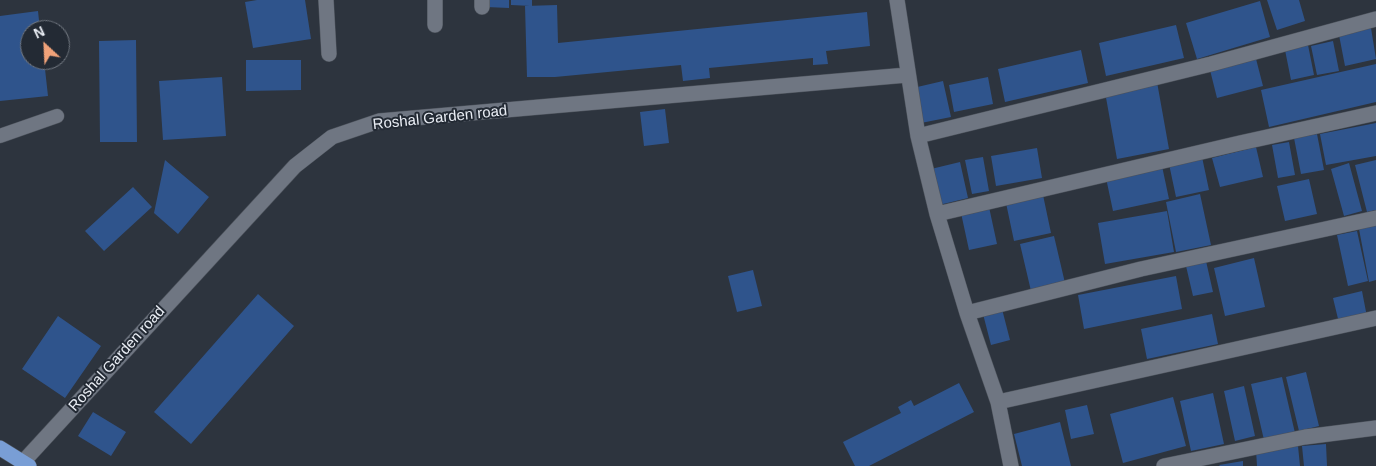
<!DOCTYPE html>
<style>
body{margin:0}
#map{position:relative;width:1376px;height:466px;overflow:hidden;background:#2d343e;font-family:Arial,sans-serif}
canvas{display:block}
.north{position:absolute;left:20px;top:20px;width:50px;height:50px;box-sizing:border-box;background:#232a34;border:1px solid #727881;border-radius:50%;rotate:335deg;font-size:14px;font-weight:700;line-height:20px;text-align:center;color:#e9edf4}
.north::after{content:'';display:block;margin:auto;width:18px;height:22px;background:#f0a279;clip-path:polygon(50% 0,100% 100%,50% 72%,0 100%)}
</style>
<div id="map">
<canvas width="1376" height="466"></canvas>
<div class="north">N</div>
</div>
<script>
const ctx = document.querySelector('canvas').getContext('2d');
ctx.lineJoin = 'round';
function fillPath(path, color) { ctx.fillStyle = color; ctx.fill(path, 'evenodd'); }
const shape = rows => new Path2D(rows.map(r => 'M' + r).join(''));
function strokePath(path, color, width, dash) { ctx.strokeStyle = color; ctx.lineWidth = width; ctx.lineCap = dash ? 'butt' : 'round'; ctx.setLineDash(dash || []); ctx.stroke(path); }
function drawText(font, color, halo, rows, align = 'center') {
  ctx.font = font + ' Arial,sans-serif'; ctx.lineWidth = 4; ctx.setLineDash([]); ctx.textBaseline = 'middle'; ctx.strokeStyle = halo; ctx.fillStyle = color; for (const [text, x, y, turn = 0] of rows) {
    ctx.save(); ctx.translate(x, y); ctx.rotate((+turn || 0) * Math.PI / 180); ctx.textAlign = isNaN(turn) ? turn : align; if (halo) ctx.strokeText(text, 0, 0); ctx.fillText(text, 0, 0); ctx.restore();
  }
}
fillPath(shape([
 [257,0,305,0,311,39,253,48,245,2],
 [486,0,509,0,509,8,486,7],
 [511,0,532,0,532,6,511,5],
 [1267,0,1299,0,1305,21,1277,30],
 [1260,1,1270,37,1197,59,1186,23],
 [557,5,558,43,867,12,870,46,826,51,828,64,813,65,813,58,709,68,710,78,683,81,681,65,555,77,527,77,525,6],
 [38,11,40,30,30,30,30,60,44,60,48,96,0,101,0,16],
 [1176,25,1184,58,1106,76,1099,43],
 [1371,28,1376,59,1345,66,1339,35],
 [136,40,137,142,100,142,99,41],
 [1333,41,1339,71,1317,75,1311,46],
 [1308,45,1314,75,1291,80,1285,50],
 [1081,50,1088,83,1005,102,998,69],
 [1255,55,1263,86,1217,98,1209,66],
 [246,60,301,60,301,90,246,91],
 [1376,64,1376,102,1269,127,1261,90],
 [222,77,226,136,163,140,159,81],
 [988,77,993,104,954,112,949,85],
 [943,81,951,117,921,123,913,88],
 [1157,82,1169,149,1117,159,1105,92],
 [665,109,669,143,644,146,640,112],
 [1376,123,1376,156,1326,165,1320,134],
 [1317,134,1324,170,1301,174,1294,138],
 [1289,142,1295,175,1278,178,1272,145],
 [1256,147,1263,177,1220,187,1212,158],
 [1037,148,1042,178,996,186,991,156],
 [983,157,989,191,972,194,965,160],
 [1202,157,1209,190,1176,197,1169,164],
 [165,160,209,197,178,234,154,213],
 [1376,160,1376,210,1367,212,1355,165],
 [960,162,968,198,939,205,931,169],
 [1349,163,1362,211,1344,216,1331,169],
 [1162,166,1169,199,1113,211,1106,178],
 [1309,179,1317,214,1285,221,1277,186],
 [133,187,152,207,104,251,85,231],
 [1200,194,1211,245,1176,252,1166,202],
 [1043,195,1051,233,1014,241,1006,203],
 [989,207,997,244,969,250,961,213],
 [1167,211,1174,252,1105,264,1098,223],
 [1376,225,1376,280,1369,282,1359,229],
 [1357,231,1368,281,1348,286,1337,235],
 [1054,236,1065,283,1031,291,1020,244],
 [1254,258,1265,307,1225,316,1214,268],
 [1206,261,1213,292,1193,296,1186,266],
 [753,270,762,306,737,312,728,276],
 [1176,276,1182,309,1084,329,1078,295],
 [1362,291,1367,317,1339,323,1333,298],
 [258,294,294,326,191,444,154,412],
 [1002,309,1010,340,991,345,983,314],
 [1212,314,1218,344,1147,359,1141,329],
 [58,316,101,346,65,398,22,369],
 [1306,372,1319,426,1299,431,1286,377],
 [1282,377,1295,433,1264,440,1251,384],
 [959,383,974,412,869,466,855,466,843,442,901,413,898,407,911,400,914,406],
 [1244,386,1255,436,1235,441,1224,391],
 [1213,393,1224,444,1191,451,1180,401],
 [1173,397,1186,446,1123,463,1110,414],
 [1087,405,1094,434,1071,439,1065,410],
 [93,412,126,432,111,456,78,436],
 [1060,422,1071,466,1022,466,1014,434],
 [1326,444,1327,466,1304,466,1302,446],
 [1298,446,1300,466,1257,466,1256,450],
 [1243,461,1243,466,1220,466,1219,465]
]), '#2f548c');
const lane = shape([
 [0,136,57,116]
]);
const street = shape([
 [326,0,329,54],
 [435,0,435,25],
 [482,0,482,7],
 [897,0,918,136,937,214,967,313,998,402,1011,466],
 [918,136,1211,64,1376,19],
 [937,214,1240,143,1376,113],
 [967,313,1141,269,1376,218],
 [998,402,1376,318],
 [23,462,295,166,332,137,379,121,907,75],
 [1164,466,1305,437,1376,428]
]);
const highway = shape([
 [0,448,29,466]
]);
strokePath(lane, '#4c525b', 15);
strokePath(street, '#4c525b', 16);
strokePath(highway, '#4c525b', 16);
strokePath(lane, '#6f7682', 14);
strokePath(street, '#6f7682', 15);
strokePath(highway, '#799ed5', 15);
drawText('15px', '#e9edf4', '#232a34', [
 ["Roshal Garden road",440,118,-6],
 ["Roshal Garden road",117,359,-48]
]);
</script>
